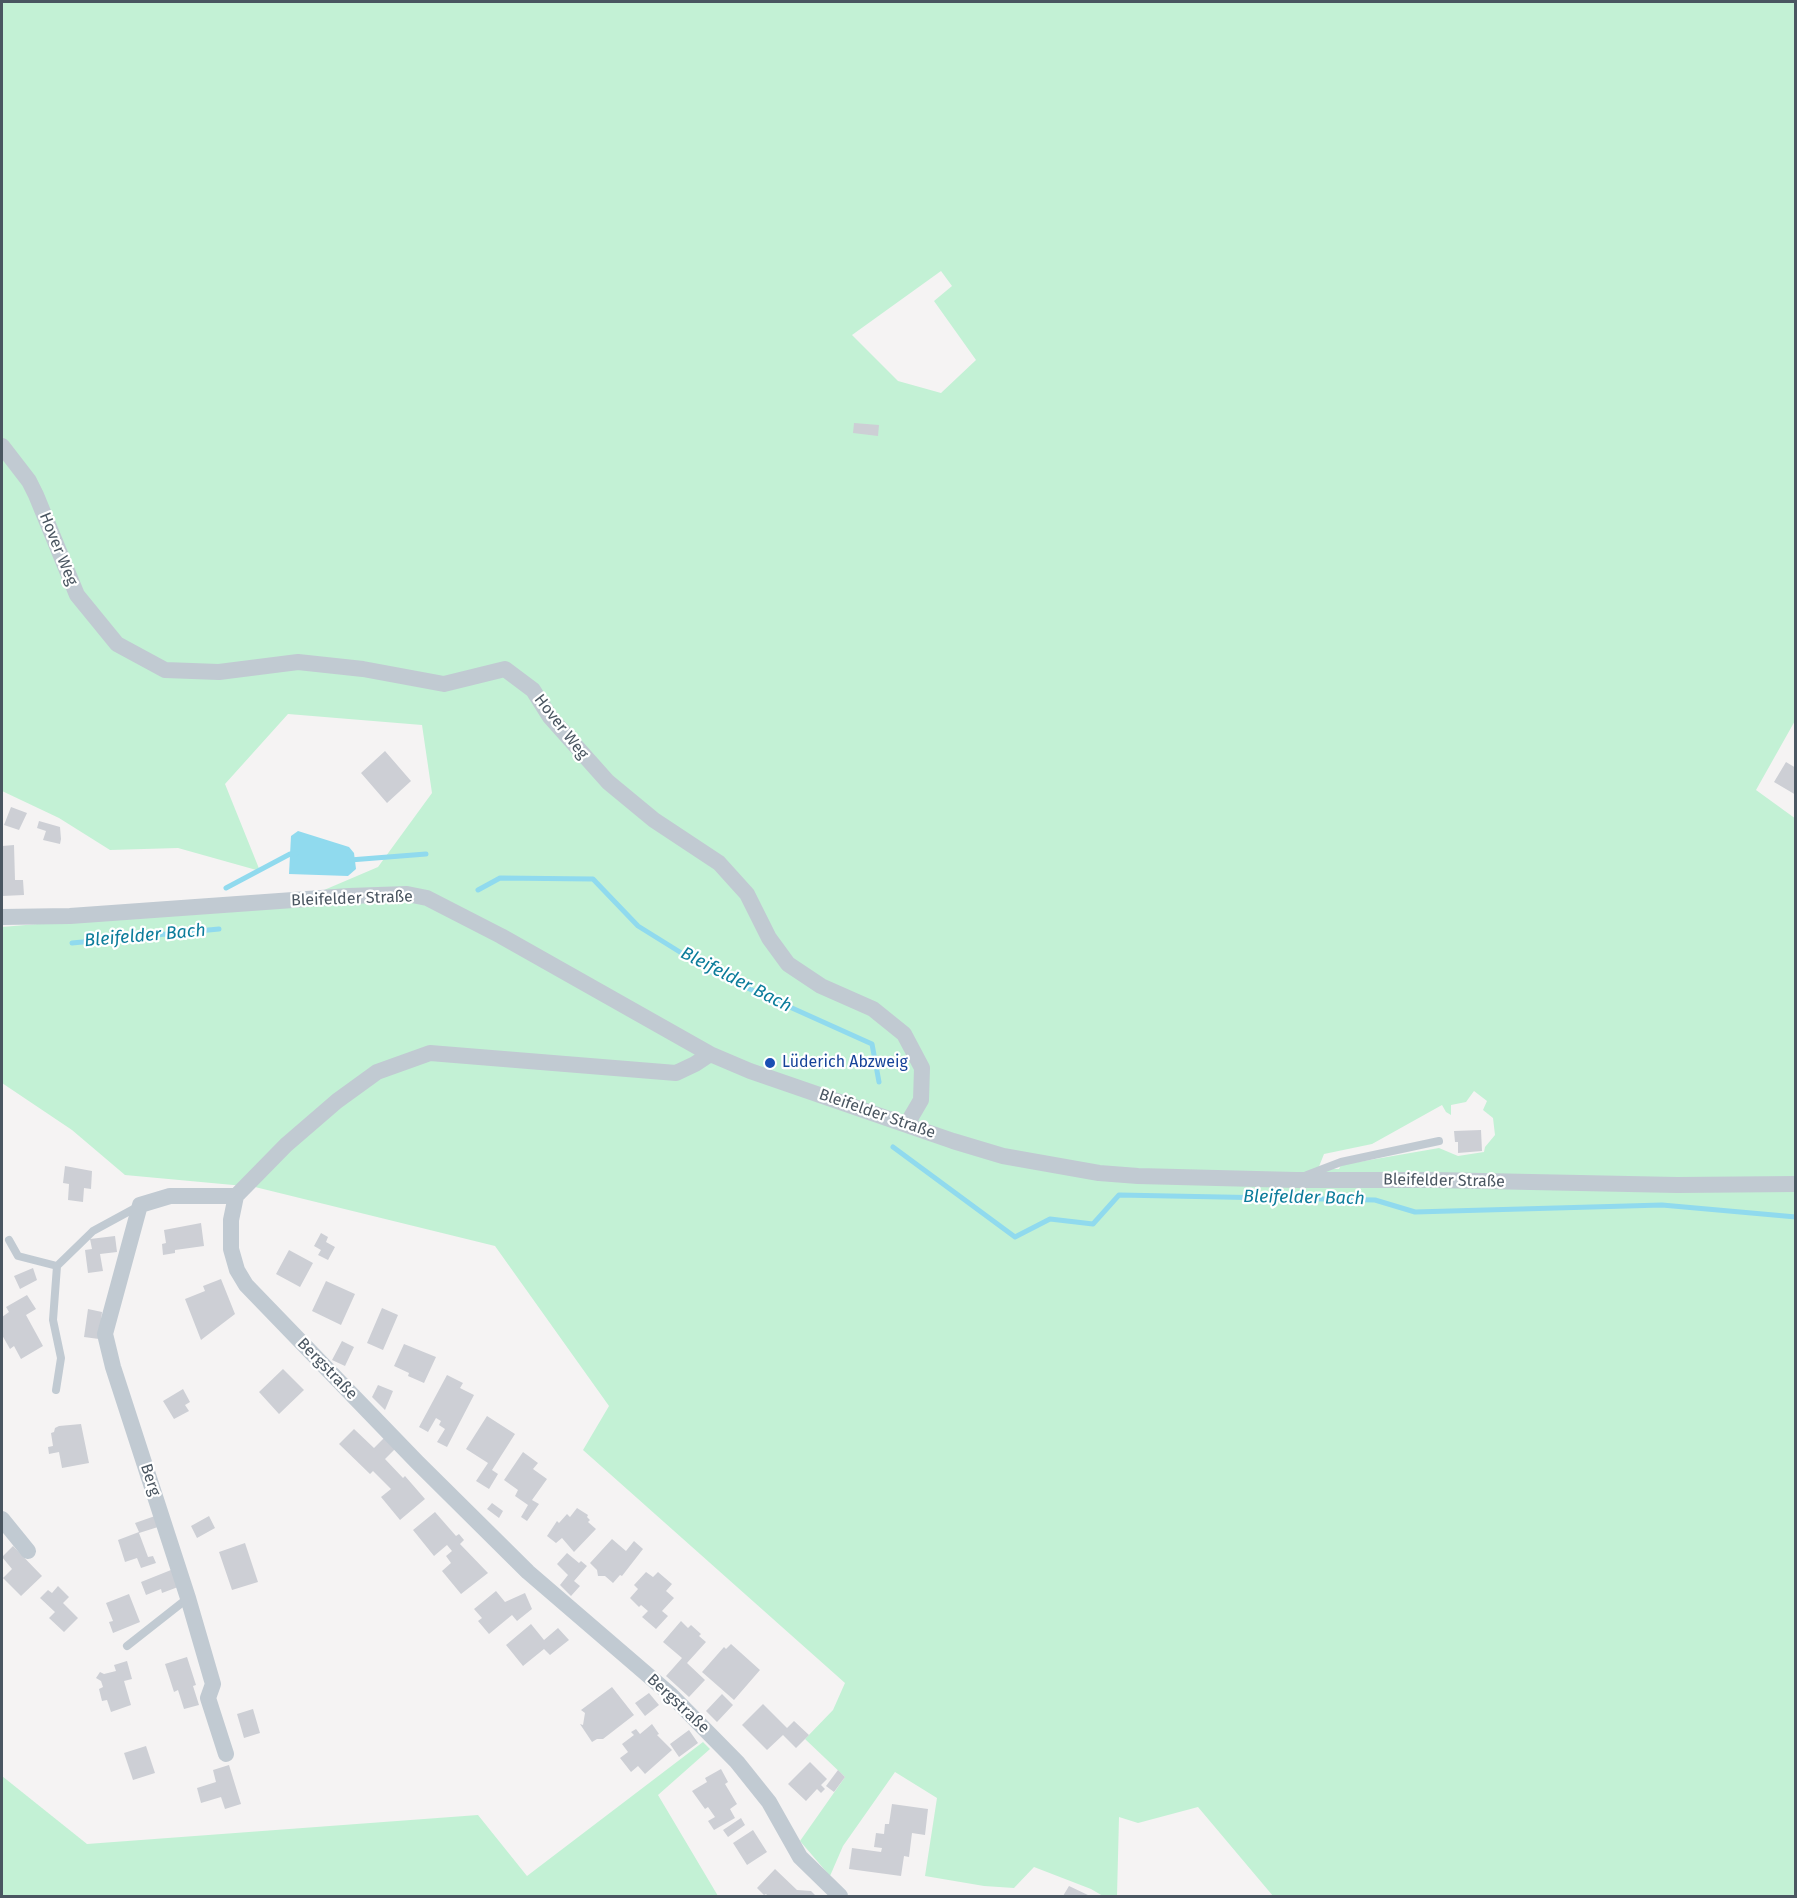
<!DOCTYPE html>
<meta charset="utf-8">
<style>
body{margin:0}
#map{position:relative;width:1797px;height:1898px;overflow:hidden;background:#f5f3f3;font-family:"Fira Sans",sans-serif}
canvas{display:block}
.frame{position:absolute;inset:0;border:3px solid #4a5661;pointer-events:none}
</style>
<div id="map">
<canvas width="1797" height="1898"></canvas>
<div class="frame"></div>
</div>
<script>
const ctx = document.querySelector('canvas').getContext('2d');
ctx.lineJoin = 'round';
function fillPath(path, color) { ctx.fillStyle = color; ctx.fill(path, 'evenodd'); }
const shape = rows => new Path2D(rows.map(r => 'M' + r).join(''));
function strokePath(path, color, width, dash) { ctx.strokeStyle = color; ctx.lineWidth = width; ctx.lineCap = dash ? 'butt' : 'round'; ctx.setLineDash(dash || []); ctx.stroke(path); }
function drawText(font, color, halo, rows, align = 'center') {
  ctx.font = font + ' "Fira Sans",sans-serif'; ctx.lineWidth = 4.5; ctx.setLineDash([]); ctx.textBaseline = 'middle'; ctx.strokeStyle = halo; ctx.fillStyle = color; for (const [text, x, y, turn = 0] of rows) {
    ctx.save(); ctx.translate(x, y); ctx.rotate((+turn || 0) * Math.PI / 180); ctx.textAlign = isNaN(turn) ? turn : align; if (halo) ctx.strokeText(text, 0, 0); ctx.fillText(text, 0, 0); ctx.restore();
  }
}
fillPath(shape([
 [2,2,1795,2,1796,719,1756,790,1796,819,1795,1896,1273,1896,1198,1807,1138,1823,1119,1817,1117,1896,1103,1896,1091,1889,1034,1867,1014,1888,984,1886,925,1876,937,1798,895,1772,843,1846,830,1876,800,1841,845,1777,805,1739,833,1710,845,1683,583,1450,609,1406,495,1246,255,1187,125,1175,72,1130,2,1083,2,927,296,902,378,867,432,793,422,725,288,714,225,784,260,871,178,848,110,850,59,818,2,791],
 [941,271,952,286,934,301,976,360,941,393,898,381,852,335],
 [1474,1091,1487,1101,1483,1110,1493,1118,1495,1135,1485,1147,1484,1152,1458,1156,1439,1148,1341,1165,1339,1169,1318,1169,1324,1154,1372,1144,1442,1105,1446,1112,1451,1115,1451,1105,1466,1102],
 [703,1742,710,1749,658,1795,718,1896,2,1896,2,1776,87,1844,478,1815,527,1876]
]), '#c3f1d5');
fillPath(shape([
 [298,831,349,847,354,853,356,869,348,876,289,874,291,836]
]), '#90daee');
strokePath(shape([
 [350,860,426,854],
 [226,888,290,854,296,854],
 [478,890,500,878,593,879,638,926,712,972,872,1044,879,1082],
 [72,943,219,929],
 [893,1147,1015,1237,1050,1219,1093,1224,1119,1195,1375,1200,1415,1212,1662,1205,1796,1217]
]), '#90daee', 5);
fillPath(shape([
 [854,423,879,425,878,436,853,433],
 [385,751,411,781,387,803,361,773],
 [1786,762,1796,768,1796,795,1774,782],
 [11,807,27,813,19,830,4,825],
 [39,821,60,827,61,839,60,844,43,840,46,831,37,828],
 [14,845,15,880,23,880,24,895,2,896,2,846],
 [1481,1130,1482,1151,1458,1153,1458,1142,1455,1142,1454,1131],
 [65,1166,92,1171,91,1189,84,1188,83,1202,68,1200,69,1184,63,1183],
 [201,1223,204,1246,175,1250,175,1253,163,1255,162,1244,166,1243,164,1230],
 [321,1233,328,1237,326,1242,335,1247,328,1260,318,1255,321,1250,314,1246],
 [115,1236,117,1252,100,1254,103,1271,88,1273,85,1250,92,1249,90,1239],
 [289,1250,313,1263,300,1287,276,1274],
 [33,1268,37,1280,20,1289,14,1276],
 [221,1279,235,1314,201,1340,185,1299,205,1291,203,1286],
 [326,1281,355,1294,341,1325,312,1311],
 [27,1295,36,1309,26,1315,43,1346,21,1359,14,1346,10,1349,2,1335,2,1317,9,1312,6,1307],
 [382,1308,398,1315,383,1350,367,1343],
 [88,1309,102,1312,99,1339,84,1337],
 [342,1341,354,1347,345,1366,332,1360],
 [404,1344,436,1357,424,1383,408,1376,409,1373,394,1366],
 [283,1369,304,1390,279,1414,259,1392],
 [447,1375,463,1383,460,1388,474,1395,447,1447,437,1442,445,1429,439,1425,441,1421,436,1418,428,1432,419,1427],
 [378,1385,393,1391,385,1410,372,1397],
 [183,1389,190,1402,185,1405,189,1411,174,1419,163,1401],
 [487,1416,515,1434,492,1470,498,1474,489,1489,476,1481,488,1463,466,1449],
 [81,1424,89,1463,62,1468,59,1452,49,1454,48,1447,53,1446,51,1433,54,1432,55,1428,59,1426],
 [354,1429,374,1448,384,1438,395,1449,385,1459,403,1478,405,1476,425,1499,400,1520,381,1497,391,1489,373,1471,370,1474,339,1444],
 [523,1452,538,1463,533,1469,547,1479,532,1500,539,1504,527,1521,521,1517,528,1505,515,1496,518,1490,504,1480],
 [492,1503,503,1511,499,1518,487,1509],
 [577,1508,588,1515,587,1517,590,1520,588,1522,596,1529,574,1552,562,1538,556,1543,547,1536,557,1521,559,1523,567,1514,570,1517],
 [435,1512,456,1536,459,1534,464,1540,460,1544,488,1573,461,1594,442,1571,451,1563,446,1556,452,1551,447,1545,434,1556,413,1530],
 [155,1516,158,1527,139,1533,148,1557,153,1556,156,1563,141,1568,137,1558,125,1562,118,1540,139,1532,135,1523],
 [209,1516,215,1528,197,1538,191,1526],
 [612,1539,626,1551,634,1541,643,1549,622,1576,620,1575,613,1583,605,1576,598,1576,597,1570,590,1563],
 [245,1543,258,1582,232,1590,219,1552],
 [13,1546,42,1576,21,1596,3,1578,12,1569,2,1557],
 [567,1553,579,1563,581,1561,587,1566,574,1581,580,1586,571,1596,560,1585,568,1575,557,1564],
 [171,1570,178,1587,162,1593,161,1589,146,1595,141,1582],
 [646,1572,653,1577,658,1572,672,1584,666,1591,674,1598,662,1611,668,1616,656,1629,642,1617,648,1611,641,1605,639,1607,630,1598,638,1589,634,1585],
 [58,1586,69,1597,63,1603,78,1618,64,1632,49,1618,55,1612,40,1598,48,1590,52,1593],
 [496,1591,505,1602,525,1593,532,1609,517,1621,512,1615,489,1634,478,1621,482,1618,474,1609],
 [129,1594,140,1622,113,1633,109,1622,113,1621,106,1603],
 [681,1621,688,1628,691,1625,701,1634,699,1636,706,1642,687,1663,705,1680,689,1697,666,1676,682,1658,663,1642],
 [531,1624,544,1640,558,1628,569,1640,550,1655,544,1649,523,1666,506,1645],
 [731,1644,760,1670,734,1700,702,1672,724,1647,726,1649],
 [187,1657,196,1685,193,1686,199,1705,184,1709,178,1690,174,1692,165,1664],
 [127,1661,132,1679,124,1681,131,1705,111,1712,107,1700,102,1701,99,1689,103,1687,101,1681,96,1678,100,1672,104,1674,116,1671,114,1665],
 [612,1687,634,1715,603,1739,597,1739,592,1742,580,1724,583,1725,585,1713,581,1710],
 [649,1693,659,1705,645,1716,635,1703],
 [722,1694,733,1705,717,1722,706,1711],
 [763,1704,787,1728,794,1721,809,1735,796,1748,783,1735,767,1750,742,1725],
 [253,1709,260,1733,244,1738,237,1714],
 [652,1724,659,1734,657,1735,672,1750,645,1774,638,1766,631,1772,620,1758,628,1752,622,1744,634,1735,631,1732,636,1729,640,1734],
 [689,1730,698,1743,679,1757,670,1744],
 [146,1746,155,1773,133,1780,124,1753],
 [810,1762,827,1779,821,1785,825,1789,821,1793,817,1789,806,1801,788,1784],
 [229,1765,241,1804,225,1809,221,1797,201,1803,197,1788,216,1782,213,1770],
 [721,1769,728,1782,725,1784,737,1804,730,1809,735,1818,714,1830,708,1821,715,1817,708,1807,705,1809,692,1791,707,1782,705,1778],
 [838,1770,845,1777,834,1792,826,1786],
 [892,1804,928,1809,925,1835,912,1833,909,1857,904,1856,901,1876,849,1869,852,1848,881,1852,882,1848,874,1847,876,1833,884,1834,885,1824,889,1824],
 [741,1818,745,1825,728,1837,723,1830],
 [753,1830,767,1852,747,1865,733,1843],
 [775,1869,797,1890,811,1891,816,1896,768,1896,766,1894,764,1895,757,1888],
 [1069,1886,1090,1896,1063,1896]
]), '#cdcfd5');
strokePath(shape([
 [1307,1175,1341,1162,1439,1141],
 [9,1240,18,1256,57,1266],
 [56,1390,61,1358,53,1320,57,1266,93,1231,139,1206],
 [127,1646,188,1598]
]), '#c1cad2', 8);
strokePath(shape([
 [2,446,29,481,36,495,77,595,117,644,165,670,219,672,298,662,363,669,444,684,505,669,533,690,550,717,608,782,654,820,719,863,747,894,769,938,788,964,821,986,873,1009,904,1034,922,1068,921,1100,907,1124],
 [2,917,70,916,349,896,407,894,427,898,501,936,710,1054,750,1071,953,1141,1003,1156,1099,1173,1138,1176,1296,1180,1434,1180,1677,1185,1796,1184],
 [710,1054,695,1064,676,1073,430,1053,377,1072,337,1101,286,1145,236,1196,231,1220,231,1249,237,1270,246,1285,417,1462,528,1572,671,1695,737,1762,769,1802,800,1857,840,1896],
 [2,1519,28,1551],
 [226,1754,208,1698,213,1684,188,1598,113,1367,105,1334,140,1205,170,1196,236,1196]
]), '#c1cad2', 16);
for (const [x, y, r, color] of [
 [770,1063,6,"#1a4fb4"]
]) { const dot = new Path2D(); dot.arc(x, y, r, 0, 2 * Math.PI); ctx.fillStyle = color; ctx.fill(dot); strokePath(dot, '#fff', 2); }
drawText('16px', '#4a5661', '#fff', [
 ["Hover Weg",58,549,68],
 ["Hover Weg",561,727,52],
 ["Bleifelder Straße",352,899,-2],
 ["Bleifelder Straße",877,1114,19],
 ["Bleifelder Straße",1444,1181,1],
 ["Bergstraße",327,1369,46],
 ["Berg",150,1480,72],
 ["Bergstraße",678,1704,43]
]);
drawText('16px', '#164399', '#fff', [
 ["Lüderich Abzweig",782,1063]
], 'left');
drawText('italic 18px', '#0c7c9b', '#fff', [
 ["Bleifelder Bach",145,936,-5],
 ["Bleifelder Bach",736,980,27],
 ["Bleifelder Bach",1304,1198,1]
]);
</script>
